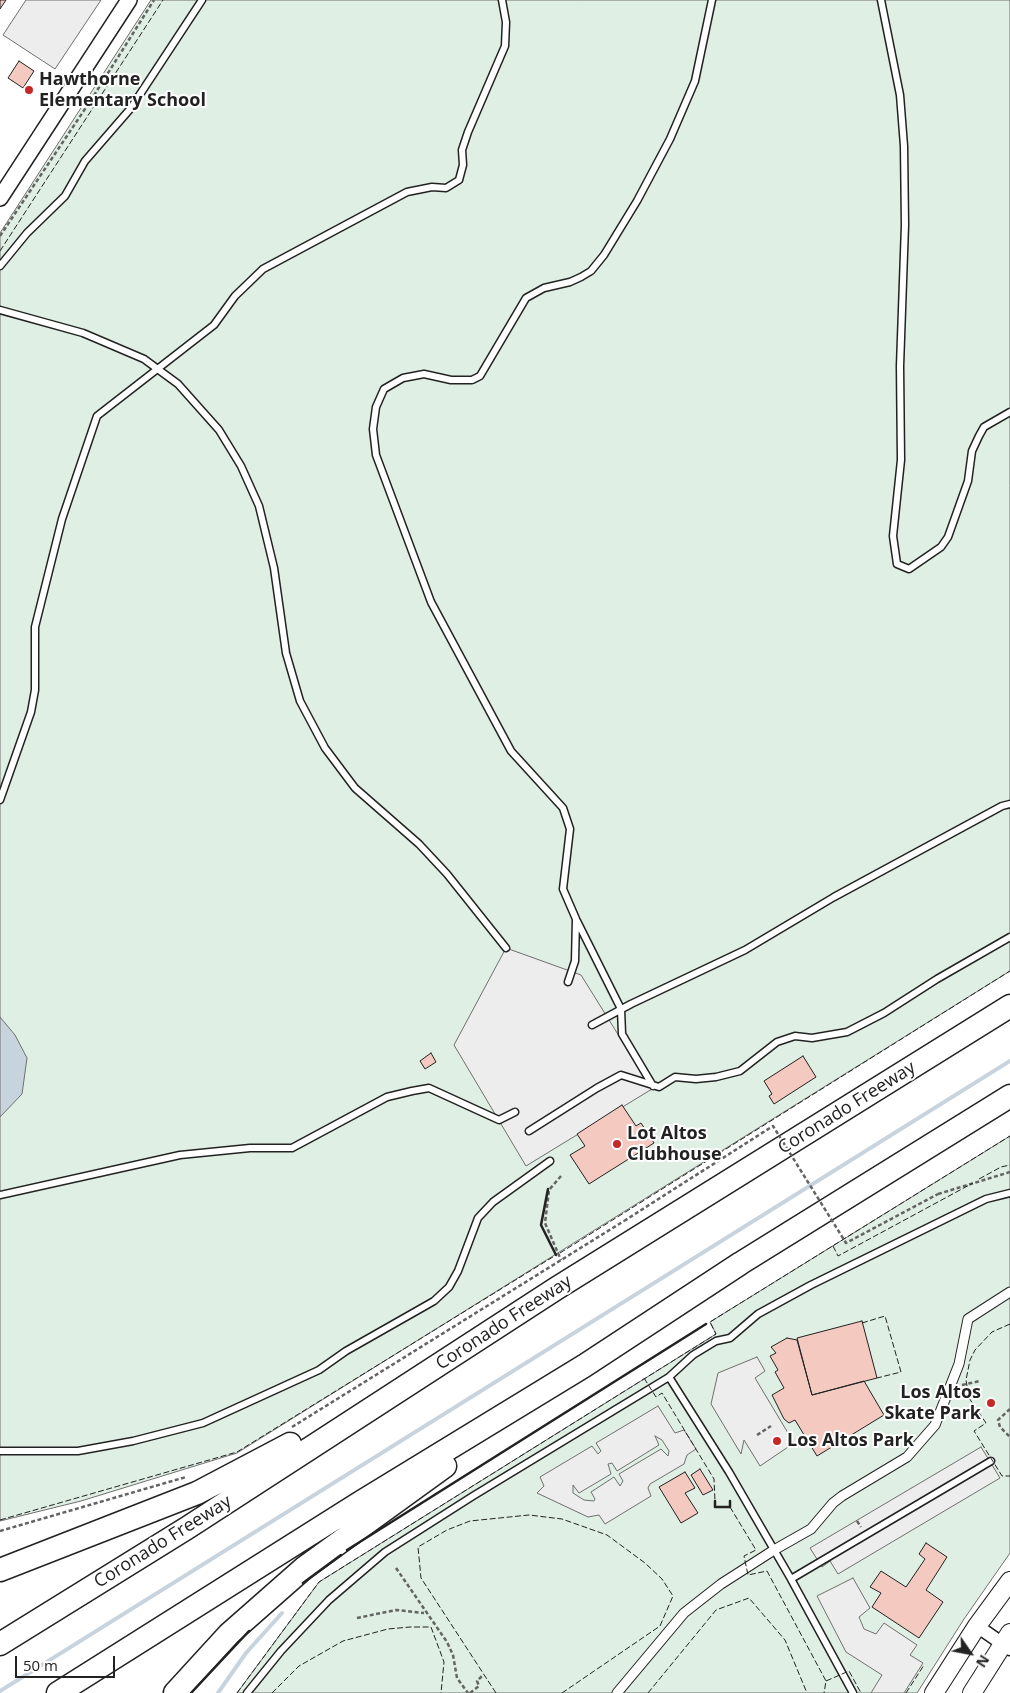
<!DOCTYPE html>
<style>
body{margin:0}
#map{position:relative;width:1010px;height:1693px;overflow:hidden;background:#fff;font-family:"Open Sans",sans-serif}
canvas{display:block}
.north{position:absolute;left:945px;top:1628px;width:50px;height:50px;-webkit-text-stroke:4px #fff;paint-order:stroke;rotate:123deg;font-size:14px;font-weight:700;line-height:20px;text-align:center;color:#222}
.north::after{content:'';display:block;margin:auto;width:18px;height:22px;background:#222;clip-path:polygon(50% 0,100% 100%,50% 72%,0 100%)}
.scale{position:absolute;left:15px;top:1656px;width:100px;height:22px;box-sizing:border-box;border:2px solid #222;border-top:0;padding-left:6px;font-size:15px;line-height:18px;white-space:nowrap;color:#222;-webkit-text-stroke:4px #fff;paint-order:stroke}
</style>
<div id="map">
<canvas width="1010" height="1693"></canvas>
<div class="north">N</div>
<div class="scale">50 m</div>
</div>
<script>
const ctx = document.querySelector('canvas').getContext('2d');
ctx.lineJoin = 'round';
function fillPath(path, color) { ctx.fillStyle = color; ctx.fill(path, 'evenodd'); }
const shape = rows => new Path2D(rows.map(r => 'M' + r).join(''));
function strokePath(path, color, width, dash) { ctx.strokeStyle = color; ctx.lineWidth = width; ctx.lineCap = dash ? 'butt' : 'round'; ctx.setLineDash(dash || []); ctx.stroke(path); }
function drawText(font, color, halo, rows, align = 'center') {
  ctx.font = font + ' "Open Sans",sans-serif'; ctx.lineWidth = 4; ctx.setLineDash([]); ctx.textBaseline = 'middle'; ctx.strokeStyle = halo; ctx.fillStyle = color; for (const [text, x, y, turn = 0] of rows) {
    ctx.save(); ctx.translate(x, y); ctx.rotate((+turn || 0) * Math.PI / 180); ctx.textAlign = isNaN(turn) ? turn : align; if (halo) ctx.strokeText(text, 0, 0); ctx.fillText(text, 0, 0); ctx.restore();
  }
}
const green = shape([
 [151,0,1010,0,1010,971,237,1453,81,1501,0,1521,0,233,151,0],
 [1010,1136,1010,1553,964,1619,917,1693,237,1693,319,1582,716,1334,710,1322,1010,1136]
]);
fillPath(green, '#e0efe3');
strokePath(green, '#6f6f6f', 1);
const parking = shape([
 [26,0,101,0,55,69,3,35,26,0],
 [506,948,581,975,652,1089,526,1166,454,1045,506,948],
 [757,1357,765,1371,755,1378,794,1443,760,1466,744,1440,741,1454,711,1404,718,1373,757,1357],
 [658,1406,675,1433,684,1430,696,1449,687,1455,684,1464,650,1484,648,1488,651,1496,605,1524,599,1515,588,1517,537,1493,544,1486,540,1477,592,1446,598,1454,601,1451,596,1443,658,1406],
 [655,1436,662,1440,669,1451,668,1456,661,1449,619,1474,623,1481,620,1486,614,1477,591,1492,595,1499,594,1501,584,1500,573,1493,573,1485,579,1493,611,1474,608,1464,612,1463,617,1471,659,1445,655,1436],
 [981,1447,1000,1478,838,1574,830,1561,822,1567,810,1548,981,1447],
 [853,1578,870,1608,859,1617,864,1629,876,1634,884,1623,917,1645,910,1655,923,1663,904,1693,871,1693,882,1675,846,1652,817,1596,853,1578]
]);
fillPath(parking, '#ededed');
strokePath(parking, '#6f6f6f', 1);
const water = shape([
 [0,1017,15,1035,27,1058,22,1094,0,1117,0,1017]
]);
fillPath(water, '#c7d3dd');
strokePath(water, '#6f6f6f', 1);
strokePath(shape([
 [0,1691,1010,1061],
 [218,1693,246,1653,282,1613]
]), '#c7d3dd', 4);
const building = shape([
 [0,0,6,0,0,9,0,0],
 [19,61,34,71,23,88,8,78,19,61],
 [431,1053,436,1062,425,1069,420,1061,431,1053],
 [803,1056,816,1077,774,1104,769,1096,772,1094,764,1081,803,1056],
 [622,1105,636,1126,641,1123,654,1143,589,1184,570,1155,585,1146,577,1134,622,1105],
 [862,1321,877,1378,812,1395,797,1338,862,1321],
 [787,1338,797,1340,812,1395,864,1381,884,1415,817,1456,795,1420,789,1423,784,1419,772,1395,784,1388,775,1372,778,1370,770,1356,776,1353,771,1347,787,1338],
 [700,1469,713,1490,703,1495,691,1475,700,1469],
 [685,1472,695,1488,685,1493,698,1513,681,1523,659,1487,685,1472],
 [926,1543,947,1557,926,1590,943,1602,919,1638,872,1607,881,1593,870,1587,881,1571,906,1587,925,1559,919,1554,926,1543]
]);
fillPath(building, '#f3c9c0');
strokePath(building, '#222', 1);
const service = shape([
 [881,0,900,95,904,146,905,225,900,366,901,460,893,536,897,564,909,569,941,547,948,537,968,481,972,451,979,436,984,427,1010,412],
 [0,266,27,233,65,196,85,161,131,108,202,0],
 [0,310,83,333,144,359,178,384,219,430,241,466,259,506,274,568,286,653,300,701,325,748,355,788,419,844,447,874,506,948],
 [0,800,31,712,35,690,35,627,62,519,97,416,214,325,235,296,263,269,407,192,432,187,446,188,459,180,463,165,462,150,468,132,505,46,506,22,502,0],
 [577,921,621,1009,622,1034,653,1086],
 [568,982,575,961,576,919,563,889,570,829,563,808,511,751,431,602,376,455,373,429,376,407,384,389,403,378,424,374,451,380,472,380,480,376,526,298,544,288,570,282,581,277,591,271,604,255,637,201,670,139,695,81,712,0],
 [592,1025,631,1004,745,950,834,897,1002,806,1010,804],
 [529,1131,597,1088,621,1075,659,1087,675,1077,696,1079,716,1077,740,1071,777,1042,795,1036,812,1038,847,1032,884,1013,937,979,1010,937],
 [0,1195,180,1155,250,1148,292,1148,387,1097,412,1091,429,1088,499,1120,515,1112],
 [0,1451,78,1451,133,1441,203,1423,319,1370,346,1351,434,1301,449,1287,458,1271,478,1218,493,1202,550,1161],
 [791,1579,991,1461],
 [247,1693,281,1651,329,1600,385,1552,473,1496,669,1377],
 [853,1693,791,1579,729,1472,669,1377,693,1355,716,1341,730,1338,758,1314,811,1285,986,1199,1010,1193]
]);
const pedestrian = shape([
 [617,1693,684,1613,721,1584,774,1550,811,1529,833,1503,842,1496,907,1457,935,1425,959,1364,968,1319,1010,1292]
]);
const minor = shape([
 [977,1626,1010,1649]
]);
const tertiary = shape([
 [0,198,129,0]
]);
const secondary = shape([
 [934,1693,977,1626,1010,1581],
 [972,1693,1010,1633]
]);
const motorway = shape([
 [0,1570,197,1493,290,1444],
 [0,1644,187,1528,557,1288,1010,1006],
 [58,1693,361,1502,584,1366,741,1263,1010,1096],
 [175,1693,229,1634,304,1568,445,1466]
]);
strokePath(service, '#222', 9);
strokePath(pedestrian, '#222', 11);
strokePath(minor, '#222', 15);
strokePath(tertiary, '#222', 18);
strokePath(secondary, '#222', 20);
strokePath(motorway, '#222', 25);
strokePath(shape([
 [0,236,91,100,154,0],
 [561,1176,549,1190,545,1223,561,1260],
 [938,1194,1010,1172],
 [962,1385,980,1381],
 [1010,1409,998,1420,1000,1427,1010,1437],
 [292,1427,624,1221],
 [757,1435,771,1426],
 [857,1521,861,1527],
 [0,1531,186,1477],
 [396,1568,447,1642,453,1655,457,1678,468,1693],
 [357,1618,396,1610,424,1613],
 [470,1693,479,1686,477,1681,482,1676]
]), '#646464', 2.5, [4, 2.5]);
strokePath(service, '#fff', 6);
strokePath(pedestrian, '#fff', 9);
strokePath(minor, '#fff', 12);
strokePath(tertiary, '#fff', 15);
strokePath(secondary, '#fff', 18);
strokePath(motorway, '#fff', 22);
strokePath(shape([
 [624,1221,773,1126,846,1243,938,1194]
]), '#646464', 2.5, [4, 2.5]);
strokePath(shape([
 [0,251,163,0],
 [979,1179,1001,1167,1010,1165],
 [833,1246,838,1256,973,1183],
 [560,1253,1010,971],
 [862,1323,885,1316,901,1372,877,1378],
 [1010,1324,992,1332,975,1350,970,1360,966,1380,969,1398,986,1423,974,1431,1002,1476,1010,1476],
 [644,1378,656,1397,662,1393,714,1479,715,1501],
 [730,1507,756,1550,744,1556,748,1575,767,1571,826,1681,824,1693],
 [0,1520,237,1452,556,1255],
 [826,1681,849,1671,861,1693],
 [237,1693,319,1582,716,1334,710,1322,1010,1136],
 [272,1693,299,1666,343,1641,388,1629,410,1627,431,1627,444,1662,441,1693],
 [496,1693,421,1578,418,1547,447,1530,470,1521,529,1515,562,1519,607,1535,645,1563,662,1579,673,1596,660,1626,562,1693],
 [648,1693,716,1610,749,1598,785,1640,807,1693],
 [906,1693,924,1665]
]), '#222', 1, [6, 2.5]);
strokePath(shape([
 [548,1189,541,1225,556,1255],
 [715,1501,715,1507,730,1507,730,1501],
 [347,1550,706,1324],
 [303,1583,341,1555],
 [191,1693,249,1631]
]), '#222', 2.5);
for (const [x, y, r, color] of [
 [29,90,5,"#c62828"],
 [617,1144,5,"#c62828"],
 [991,1403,5,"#c62828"],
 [777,1441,5,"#c62828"]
]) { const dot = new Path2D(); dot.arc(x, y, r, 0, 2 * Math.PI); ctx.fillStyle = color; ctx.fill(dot); strokePath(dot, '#fff', 2); }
drawText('bold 18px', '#222', '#fff', [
 ["Hawthorne",39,80],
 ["Elementary School",39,101],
 ["Lot Altos",627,1134],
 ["Clubhouse",627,1155],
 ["Los Altos",981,1393,"right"],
 ["Skate Park",981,1414,"right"],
 ["Los Altos Park",787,1441]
], 'left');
drawText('18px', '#222', '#fff', [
 ["Coronado Freeway",847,1108,-32],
 ["Coronado Freeway",504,1323,-33],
 ["Coronado Freeway",163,1542,-32]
]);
</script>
